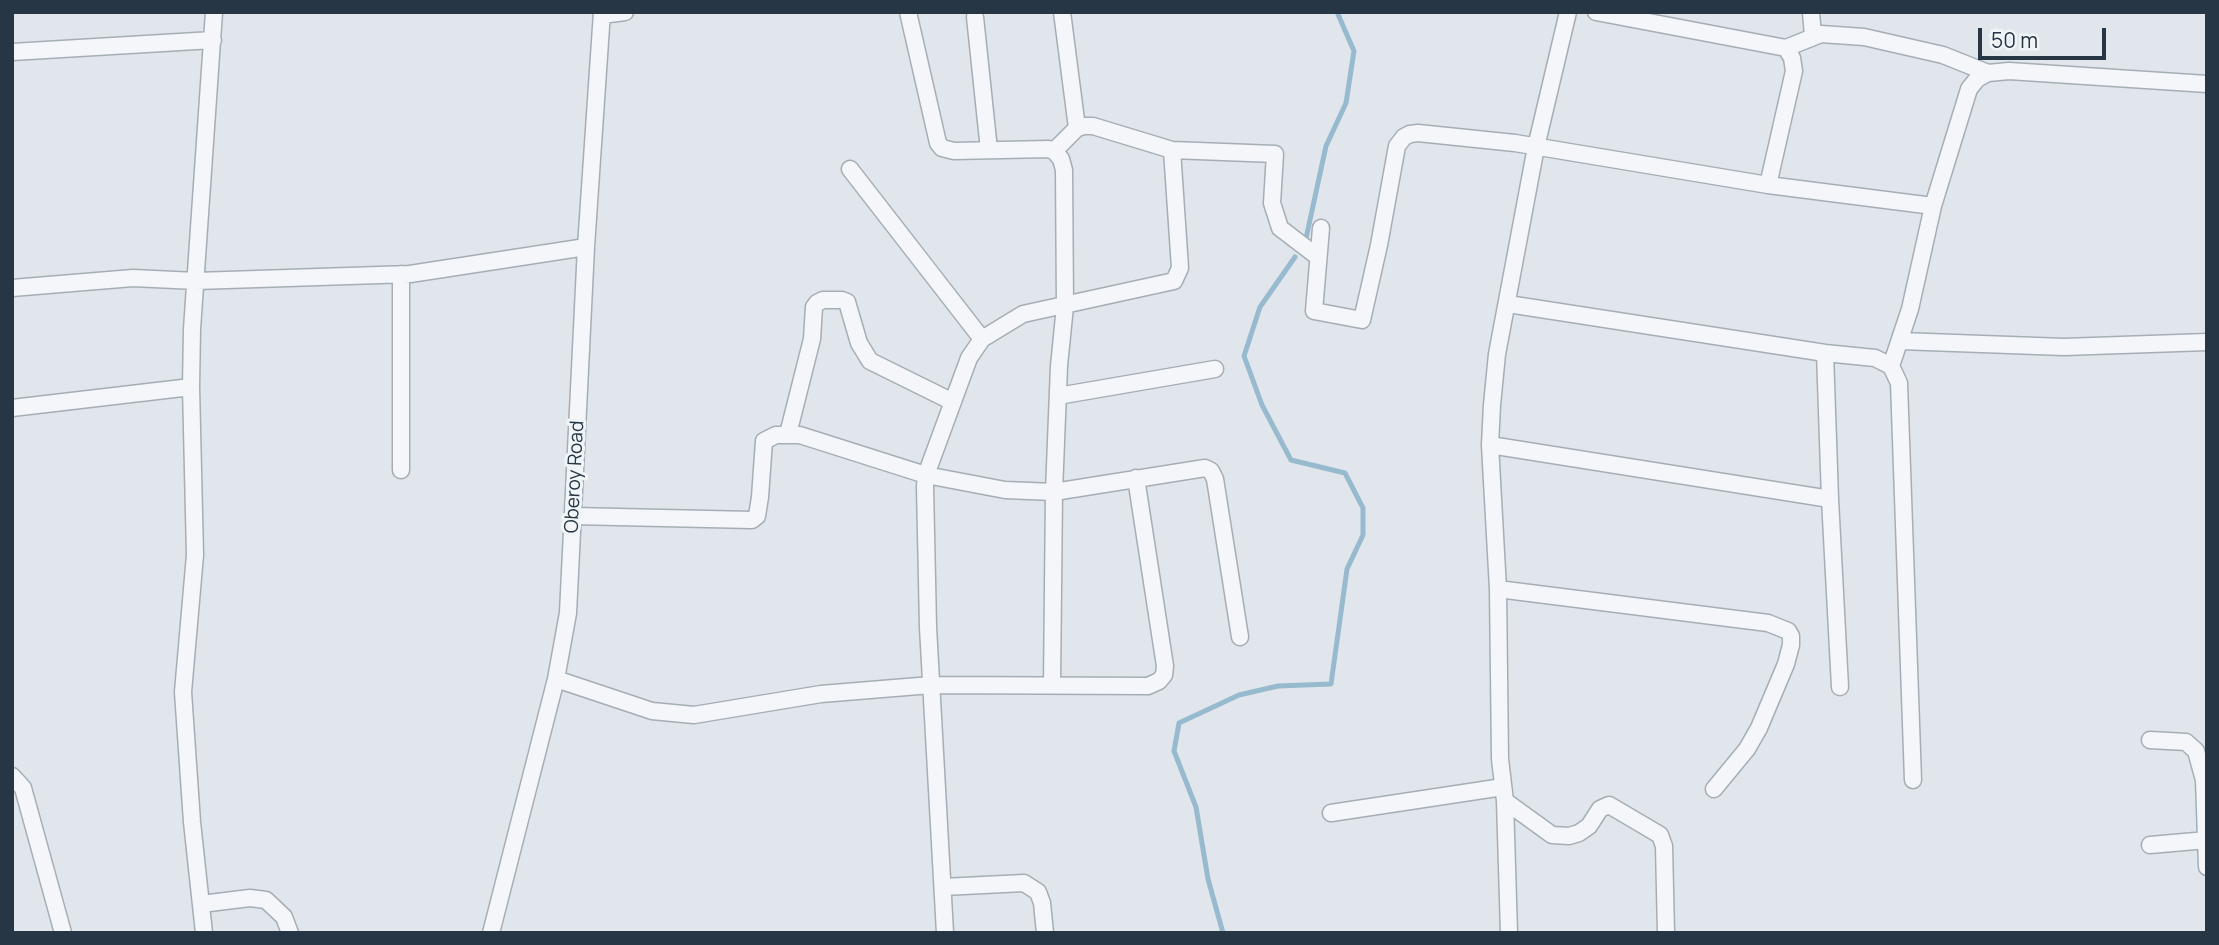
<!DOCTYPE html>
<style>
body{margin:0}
#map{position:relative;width:2219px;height:945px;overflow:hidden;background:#e0e6eb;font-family:Manrope,sans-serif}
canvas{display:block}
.frame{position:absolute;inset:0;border:14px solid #273644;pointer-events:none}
.scale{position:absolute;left:1978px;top:28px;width:128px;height:32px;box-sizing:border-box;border:4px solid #273644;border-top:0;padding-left:9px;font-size:21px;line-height:24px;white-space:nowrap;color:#273644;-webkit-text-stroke:5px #f0f5f8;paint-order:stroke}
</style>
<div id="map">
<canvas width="2219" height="945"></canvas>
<div class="frame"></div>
<div class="scale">50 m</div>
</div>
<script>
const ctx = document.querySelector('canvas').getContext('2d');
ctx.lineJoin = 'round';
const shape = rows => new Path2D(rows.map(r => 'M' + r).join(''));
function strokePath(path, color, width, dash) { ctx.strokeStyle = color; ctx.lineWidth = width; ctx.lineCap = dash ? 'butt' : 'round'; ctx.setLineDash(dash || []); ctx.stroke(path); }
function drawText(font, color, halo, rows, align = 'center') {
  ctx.font = font + ' Manrope,sans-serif'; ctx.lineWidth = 6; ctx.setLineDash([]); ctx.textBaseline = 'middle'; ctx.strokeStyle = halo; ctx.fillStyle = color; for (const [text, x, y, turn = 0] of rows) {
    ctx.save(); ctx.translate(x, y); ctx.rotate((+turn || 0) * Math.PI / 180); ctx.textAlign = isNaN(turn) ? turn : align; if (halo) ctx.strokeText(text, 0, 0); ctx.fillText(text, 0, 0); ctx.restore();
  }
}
strokePath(shape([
 [1305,243,1326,146,1346,103,1354,51,1337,12],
 [1223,933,1208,879,1196,807,1174,751,1179,723,1239,695,1278,686,1331,684,1347,569,1363,535,1363,508,1345,473,1291,460,1262,405,1244,356,1260,307,1295,257]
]), '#98bacf', 5);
const minor = shape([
 [908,12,938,143,942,148,954,151,1049,149,1054,151,1061,159,1064,170,1065,306,1059,366,1054,492,1052,685],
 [1062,12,1077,128],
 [1568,12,1536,147,1497,354,1492,405,1490,445,1498,589,1500,759,1505,801,1552,835,1569,836,1579,833,1589,826,1600,809,1609,805,1660,835,1664,846,1666,933],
 [1596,12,1786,48,1792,58,1794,71,1768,185],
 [1811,12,1813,36],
 [602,15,625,12],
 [975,17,989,150],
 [1786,48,1821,34,1864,37,1943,55,1988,73],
 [12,52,213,40],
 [1054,151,1077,128,1084,126,1093,126,1172,150,1275,154,1272,203,1280,228,1318,257],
 [850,169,982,339],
 [1321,228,1314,311,1362,320,1379,245,1397,146,1404,137,1410,134,1418,133,1515,143,1768,185,1933,206],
 [12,288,133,278,196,281,410,274,586,247],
 [1508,304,1825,353,1875,358,1891,366,1899,383,1913,780],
 [1900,341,2064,347,2207,342],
 [1825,353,1830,499,1840,687],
 [1891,366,1910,309,1933,206,1969,89,1977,79,1988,73,2009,71,2207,84],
 [1058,396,1215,369],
 [12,408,191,387],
 [788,434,812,339,814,307,817,303,823,300,842,300,847,302,859,343,870,361,953,402],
 [1490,445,1830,499],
 [401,470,401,274],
 [573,516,752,520,757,516,760,497,764,441,776,435,800,435,926,475,1005,490,1054,492,1205,468,1211,471,1215,479,1240,637],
 [1498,589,1768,623,1788,631,1791,636,1791,645,1786,664,1759,728,1747,749,1714,789],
 [556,679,652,711,694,715,821,694,931,685,1148,686,1159,681,1164,675,1165,666,1136,478],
 [2150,740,2186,742,2196,751,2204,780,2207,867],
 [12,776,23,788,63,933],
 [1505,801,1509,933],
 [1331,813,1503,787],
 [2150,845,2207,840],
 [943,887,1024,883,1038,892,1042,903,1045,933],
 [201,904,250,898,266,900,284,917,290,933],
 [204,933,192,822,183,692,195,555,191,387,192,329,214,12],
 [491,933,556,679,568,613,586,247,602,12],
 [945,933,928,627,925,486,926,475,969,358,982,339,1023,314,1174,281,1180,268,1172,150]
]);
strokePath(minor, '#a5aeb6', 19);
strokePath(minor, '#f4f6f9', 16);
drawText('19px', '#273644', '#f0f5f8', [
 ["Oberoy Road",575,477,-87]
]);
</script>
